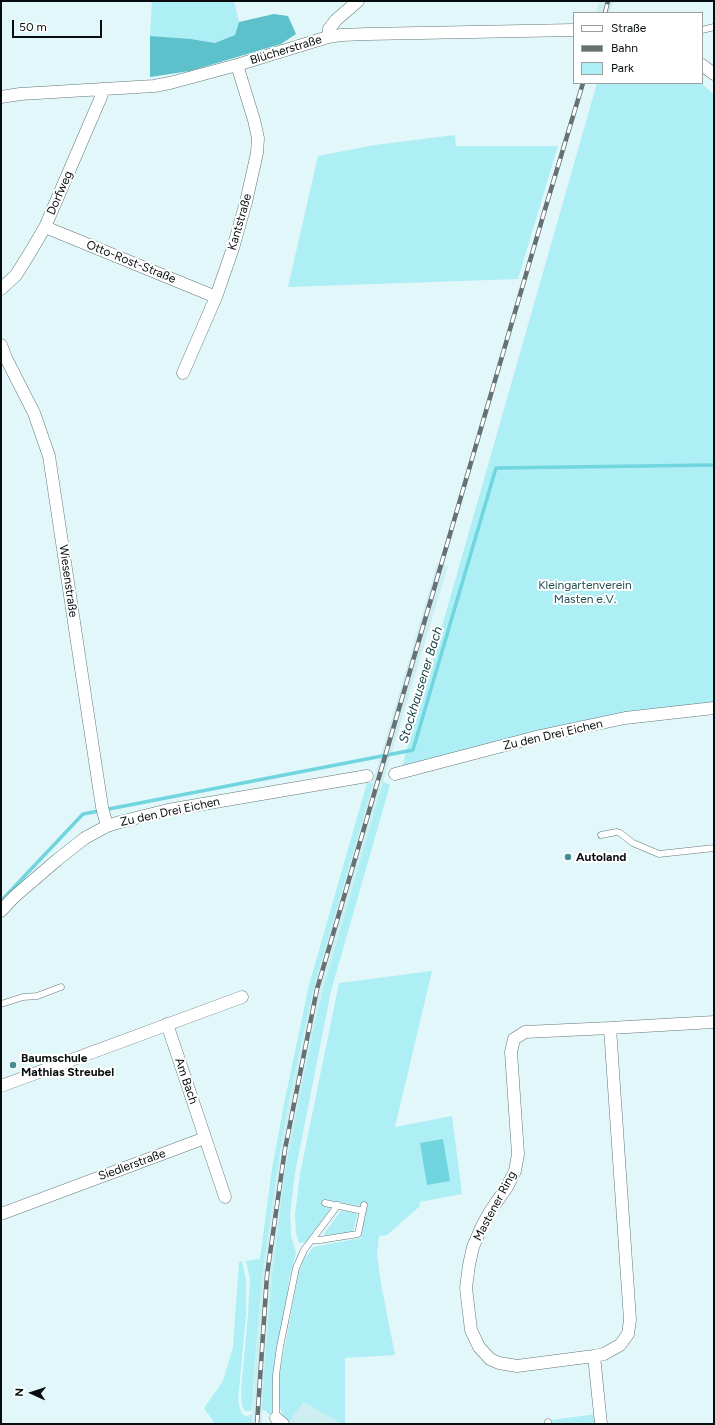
<!DOCTYPE html>
<meta charset="utf-8">
<style>
body{margin:0}
#map{position:relative;width:715px;height:1425px;overflow:hidden;background:#e2f7f9;font-family:Figtree,sans-serif}
canvas{display:block}
.frame{position:absolute;inset:0;border:2px solid #070d0e;pointer-events:none}
.legend{position:absolute;left:573px;top:12px;width:130px;height:72px;box-sizing:border-box;background:#fff;border:1px solid #9c9e9f;margin:0;padding:5px 7px;list-style:none;font-size:12px;color:#070d0e}
.legend li{display:flex;align-items:center;gap:8px;height:20px}
.legend b{width:20px;border:1px solid #9c9e9f}
.north{position:absolute;left:12px;top:1373px;width:40px;height:40px;-webkit-text-stroke:3px #fff;paint-order:stroke;rotate:273deg;font-size:11px;font-weight:700;line-height:16px;text-align:center;color:#070d0e}
.north::after{content:'';display:block;margin:auto;width:14px;height:18px;background:#070d0e;clip-path:polygon(50% 0,100% 100%,50% 72%,0 100%)}
.scale{position:absolute;left:12px;top:20px;width:90px;height:18px;box-sizing:border-box;border:2px solid #070d0e;border-top:0;padding-left:5px;font-size:12px;line-height:14px;white-space:nowrap;color:#070d0e;-webkit-text-stroke:3px #fff;paint-order:stroke}
</style>
<div id="map">
<canvas width="715" height="1425"></canvas>
<div class="frame"></div>
<ul class="legend">
<li><b style="height:5px;background:#fff"></b>Straße</li>
<li><b style="height:5px;background:#657173"></b>Bahn</li>
<li><b style="height:11px;background:#aeeef5"></b>Park</li>
</ul>
<div class="north">N</div>
<div class="scale">50 m</div>
</div>
<script>
const ctx = document.querySelector('canvas').getContext('2d');
ctx.lineJoin = 'round';
function fillPath(path, color) { ctx.fillStyle = color; ctx.fill(path, 'evenodd'); }
const shape = rows => new Path2D(rows.map(r => 'M' + r).join(''));
function strokePath(path, color, width, dash) { ctx.strokeStyle = color; ctx.lineWidth = width; ctx.lineCap = dash ? 'butt' : 'round'; ctx.setLineDash(dash || []); ctx.stroke(path); }
function drawText(font, color, halo, rows, align = 'center') {
  ctx.font = font + ' Figtree,sans-serif'; ctx.lineWidth = 4; ctx.setLineDash([]); ctx.textBaseline = 'middle'; ctx.strokeStyle = halo; ctx.fillStyle = color; for (const [text, x, y, turn = 0] of rows) {
    ctx.save(); ctx.translate(x, y); ctx.rotate((+turn || 0) * Math.PI / 180); ctx.textAlign = isNaN(turn) ? turn : align; if (halo) ctx.strokeText(text, 0, 0); ctx.fillText(text, 0, 0); ctx.restore();
  }
}
fillPath(shape([
 [599,1,613,1,610,13,596,13],
 [437,564,448,566,383,782,323,989,312,1036,285,1171,272,1277,264,1372,262,1424,252,1424,254,1371,262,1276,277,1170,289,1100,304,1033,314,986,345,877],
 [303,1402,342,1424,290,1424,289,1423]
]), '#cfeef1');
fillPath(shape([
 [152,1,234,1,239,22,235,35,215,43,191,39,150,36],
 [597,83,701,83,714,95,714,702,623,715,401,770],
 [455,135,456,146,558,146,518,279,288,287,318,156,375,145],
 [383,782,390,785,331,991,295,1173,290,1215,291,1235,296,1253,289,1279,287,1296,277,1346,273,1375,272,1414,268,1414,266,1411,262,1410,264,1372,272,1277,285,1171,312,1036,323,989],
 [367,783,373,783,314,986,289,1100,277,1170,262,1276,254,1371,252,1411,245,1411,242,1406,241,1392,248,1314,250,1279,246,1261,260,1259,272,1169,285,1099,309,985],
 [432,971,395,1127,452,1116,462,1194,419,1202,420,1206,387,1235,379,1236,377,1254,381,1284,395,1355,345,1358,345,1424,342,1424,303,1402,289,1423,283,1415,280,1408,278,1394,279,1376,299,1272,304,1259,313,1247,361,1238,367,1203,363,1202,360,1206,323,1199,321,1204,329,1206,330,1209,307,1242,299,1243,296,1233,295,1215,300,1174,339,983],
 [341,1211,355,1213,357,1215,353,1232,327,1235,323,1235],
 [242,1261,246,1280,246,1315,238,1400,240,1409,243,1415,249,1417,249,1415,252,1414,252,1424,215,1424,204,1408,223,1381,233,1347,239,1262],
 [597,1414,598,1424,552,1424,551,1420]
]), '#aeeef5');
fillPath(shape([
 [274,14,288,16,296,34,281,44,190,71,150,77,150,36,191,39,215,43,235,35,239,22]
]), '#5cc1cb');
fillPath(shape([
 [443,1139,450,1181,427,1185,420,1143]
]), '#70d5df');
strokePath(shape([
 [1,901,83,814,413,750,496,468,714,465]
]), '#70d5df', 3.5);
const service = shape([
 [702,30,714,27],
 [601,835,617,832,620,833,633,843,659,854,714,848],
 [1,1004,23,997,37,996,61,987],
 [325,1203,363,1211],
 [313,1240,320,1240,358,1234,364,1205],
 [276,1418,276,1375,280,1347,296,1268,304,1250,338,1205],
 [548,1422,548,1424]
]);
const minor = shape([
 [328,37,329,29,336,20,358,1],
 [702,65,714,74],
 [1,97,20,94,154,86,170,83,237,65,328,37,341,35,368,34,574,30],
 [45,227,216,297],
 [1,289,16,275,31,251,45,227,101,97,103,89],
 [1,345,6,358,34,413,49,456,88,715,102,807,107,826],
 [183,373,216,297,233,248,246,202,257,153,258,138,254,120,237,65],
 [395,774,540,736,625,718,714,708],
 [1,911,14,897,57,860,85,838,107,826,120,822,168,810,367,776],
 [167,1024,225,1197],
 [1,1086,242,997],
 [1,1214,205,1138],
 [594,1356,517,1366,499,1363,490,1359,479,1347,471,1330,466,1288,469,1265,473,1247,482,1226,491,1210,507,1187,515,1171,518,1154,511,1052,514,1039,525,1032,610,1028],
 [276,1418,283,1424],
 [601,1424,594,1356,604,1354,620,1345,628,1334,630,1320,610,1028,714,1022]
]);
strokePath(service, '#647779', 7);
strokePath(minor, '#647779', 13);
strokePath(service, '#fff', 6);
strokePath(minor, '#fff', 12);
const rail = shape([
 [605,13,608,1],
 [257,1424,267,1275,285,1149,317,989,546,206,583,83]
]);
strokePath(rail, '#657173', 4.5);
strokePath(rail, '#fff', 3, [9]);
for (const [x, y, r, color] of [
 [568,857,4,"#458c93"],
 [13,1065,4,"#458c93"]
]) { const dot = new Path2D(); dot.arc(x, y, r, 0, 2 * Math.PI); ctx.fillStyle = color; ctx.fill(dot); strokePath(dot, '#fff', 1.5); }
drawText('12px', '#070d0e', '#fff', [
 ["Blücherstraße",286,50,-17],
 ["Dorfweg",60,193,-66],
 ["Kantstraße",240,222,-74],
 ["Otto-Rost-Straße",131,262,22],
 ["Wiesenstraße",68,581,82],
 ["Zu den Drei Eichen",553,735,-13],
 ["Zu den Drei Eichen",170,812,-12],
 ["Am Bach",186,1081,71],
 ["Siedlerstraße",132,1165,-20],
 ["Mastener Ring",495,1206,-62]
]);
drawText('12px', '#225054', '#fff', [
 ["Kleingartenverein",585,585],
 ["Masten e.V.",585,599]
]);
drawText('bold 12px', '#070d0e', '#fff', [
 ["Autoland",576,857],
 ["Baumschule",21,1058],
 ["Mathias Streubel",21,1072]
], 'left');
drawText('italic 13px', '#18464b', '#fff', [
 ["Stockhausener Bach",421,685,-73]
]);
</script>
